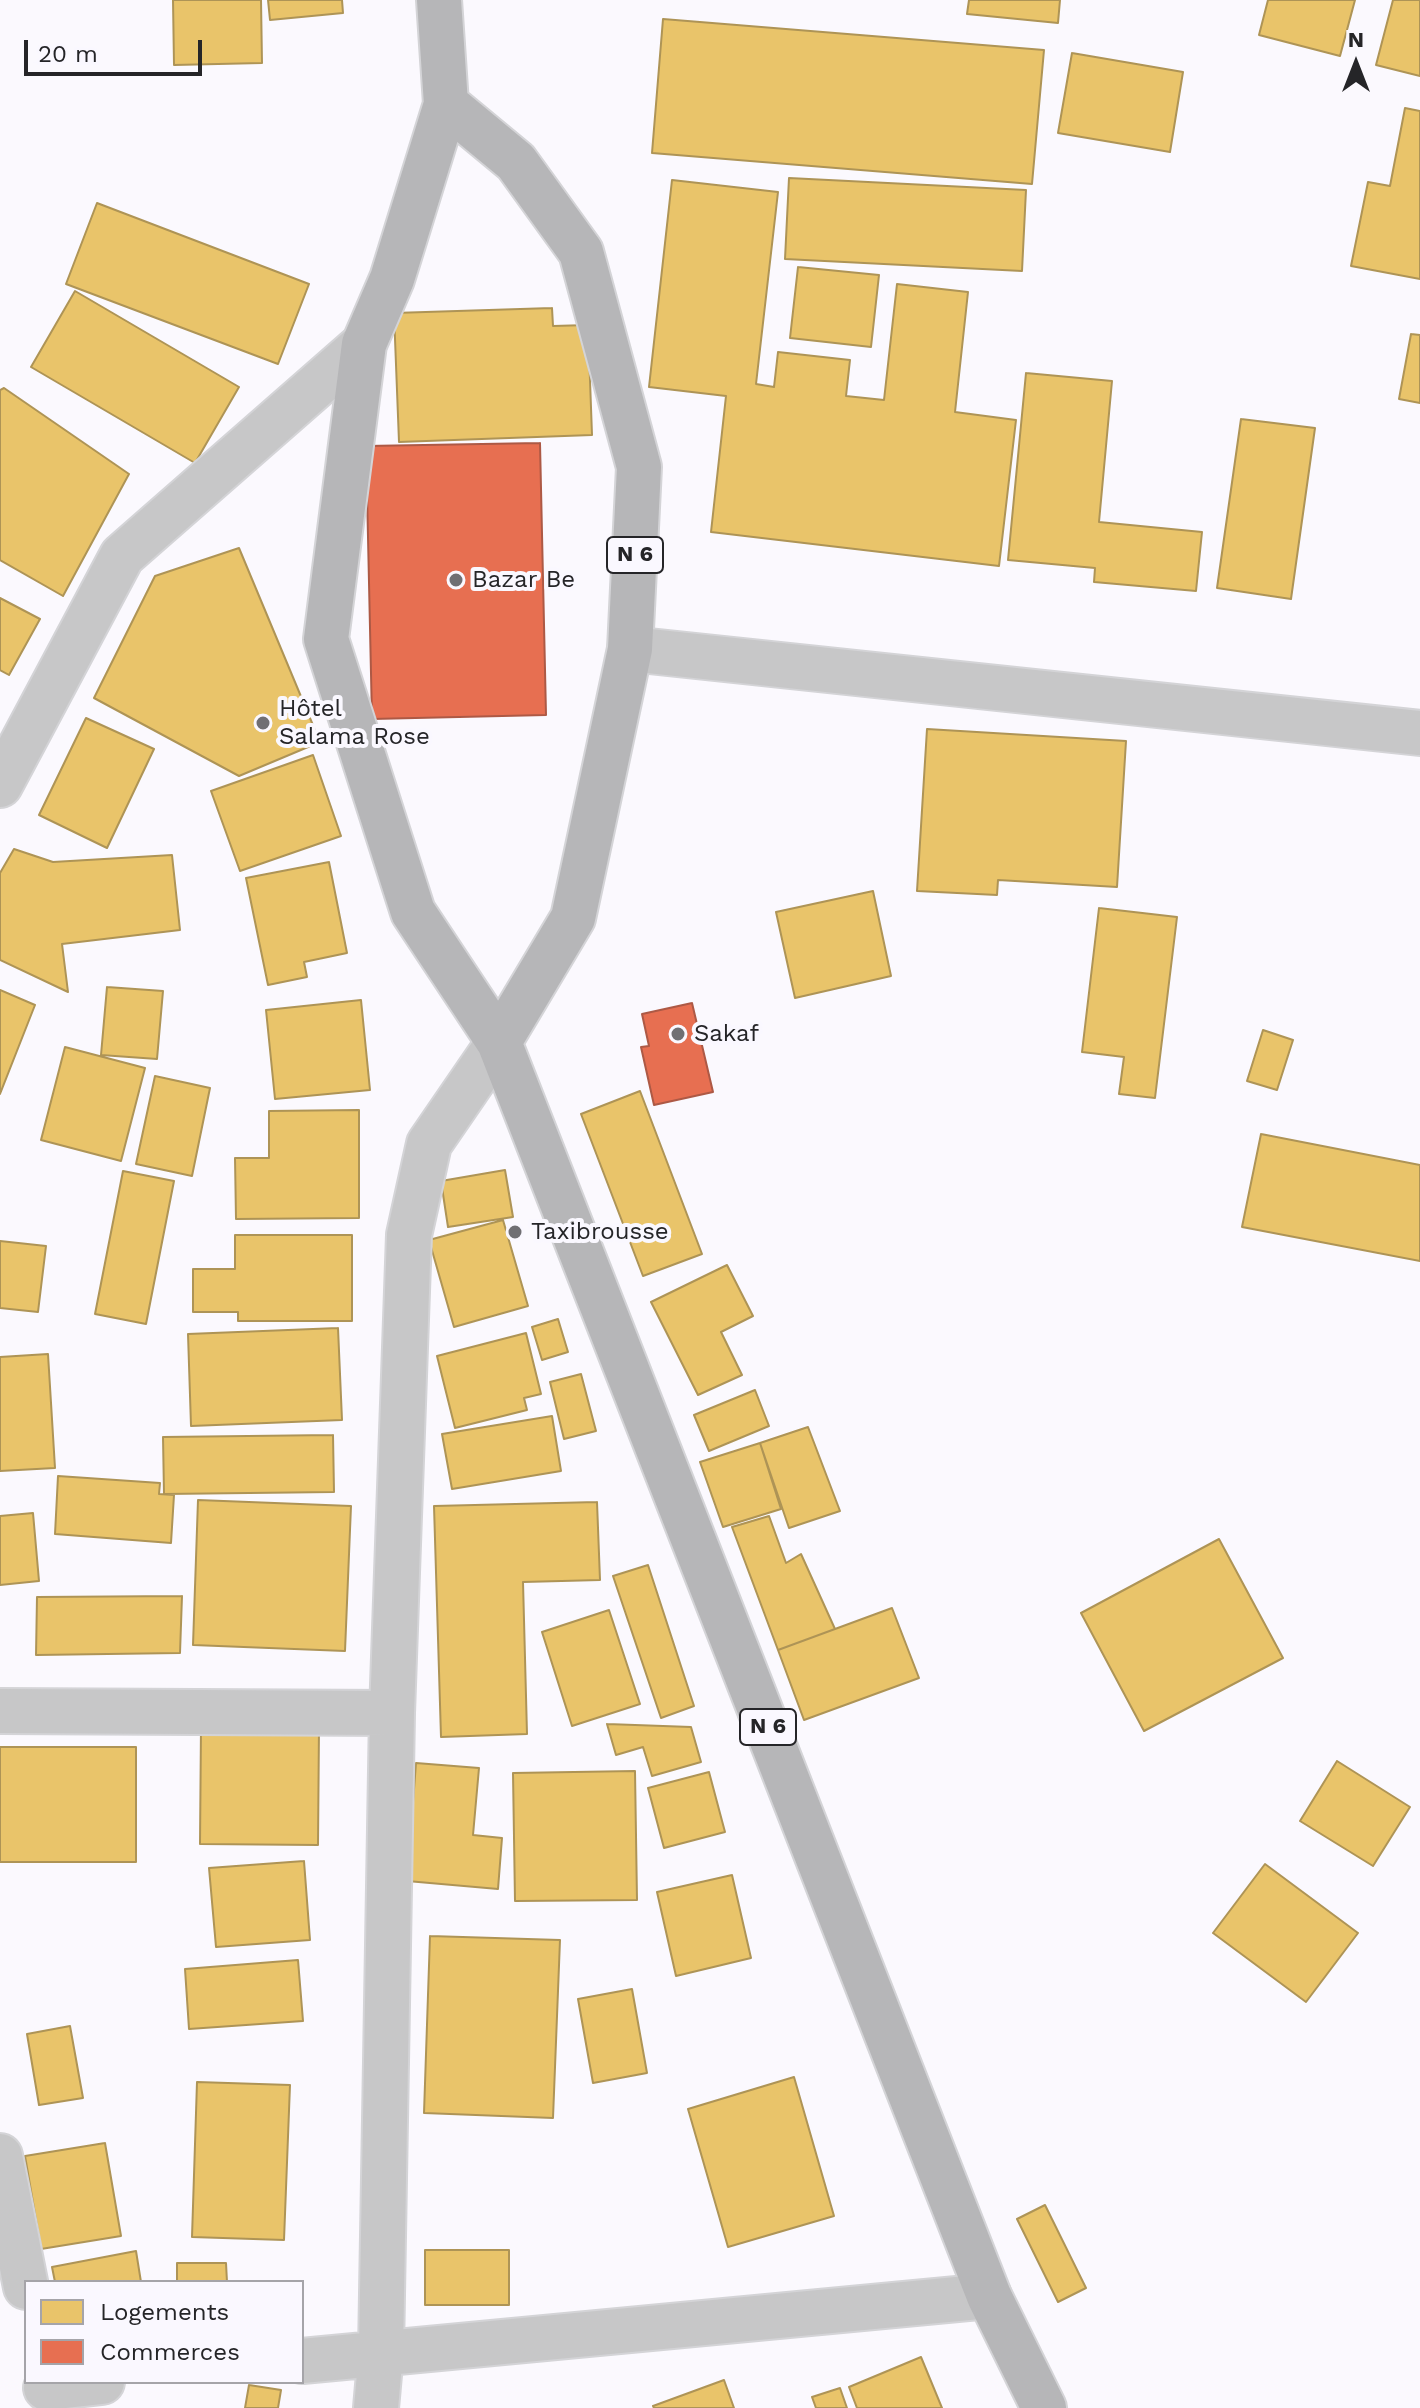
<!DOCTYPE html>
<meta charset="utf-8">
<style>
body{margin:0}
#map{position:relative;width:1420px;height:2408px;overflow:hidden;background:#fbf9fe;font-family:"Work Sans",sans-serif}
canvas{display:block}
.legend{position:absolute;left:24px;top:2280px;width:280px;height:104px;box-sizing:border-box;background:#faf8ff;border:2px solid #a5a4a9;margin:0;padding:10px 14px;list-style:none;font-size:24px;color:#252528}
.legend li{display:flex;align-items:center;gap:16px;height:40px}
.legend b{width:40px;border:2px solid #a5a4a9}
.north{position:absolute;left:1316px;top:24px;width:80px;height:80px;-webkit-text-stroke:6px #faf8ff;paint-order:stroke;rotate:0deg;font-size:22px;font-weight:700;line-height:32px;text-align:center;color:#252528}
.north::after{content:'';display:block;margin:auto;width:28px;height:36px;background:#252528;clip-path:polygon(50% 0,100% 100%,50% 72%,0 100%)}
.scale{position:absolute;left:24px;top:40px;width:178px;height:36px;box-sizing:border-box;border:4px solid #252528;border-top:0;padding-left:10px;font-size:24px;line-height:28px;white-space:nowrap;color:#252528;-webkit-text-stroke:6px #faf8ff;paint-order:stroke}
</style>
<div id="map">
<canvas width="1420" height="2408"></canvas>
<ul class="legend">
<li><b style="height:22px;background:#e9c46a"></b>Logements</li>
<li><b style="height:22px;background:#e76f51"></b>Commerces</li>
</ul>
<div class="north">N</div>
<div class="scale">20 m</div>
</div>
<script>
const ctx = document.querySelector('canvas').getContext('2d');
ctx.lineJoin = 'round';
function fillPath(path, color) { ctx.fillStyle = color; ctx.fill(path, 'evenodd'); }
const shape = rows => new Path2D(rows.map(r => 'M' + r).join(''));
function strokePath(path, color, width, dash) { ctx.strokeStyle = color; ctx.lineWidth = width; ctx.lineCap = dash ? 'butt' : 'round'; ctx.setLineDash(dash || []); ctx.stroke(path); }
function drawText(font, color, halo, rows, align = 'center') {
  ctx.font = font + ' "Work Sans",sans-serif'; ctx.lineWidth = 8; ctx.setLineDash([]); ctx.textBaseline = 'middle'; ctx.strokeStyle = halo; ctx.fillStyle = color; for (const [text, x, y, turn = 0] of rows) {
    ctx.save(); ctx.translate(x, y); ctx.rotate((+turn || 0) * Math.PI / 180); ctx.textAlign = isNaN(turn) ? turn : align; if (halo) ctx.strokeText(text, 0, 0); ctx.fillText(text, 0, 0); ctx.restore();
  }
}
const homes = shape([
 [173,0,261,0,262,63,174,65,173,0],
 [268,0,342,0,343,13,270,20,268,0],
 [969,0,1060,0,1058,23,967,14,969,0],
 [1268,0,1355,0,1340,56,1259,35,1268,0],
 [1393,0,1420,0,1420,76,1376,65,1393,0],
 [663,19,1044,50,1032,184,652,153,663,19],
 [1072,53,1183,72,1170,152,1058,133,1072,53],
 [1405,108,1420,111,1420,279,1351,266,1368,182,1390,186,1405,108],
 [789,178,1026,190,1022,271,785,259,789,178],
 [672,180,778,192,756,384,774,387,778,352,850,360,846,396,884,400,897,284,968,292,955,412,1016,420,999,566,711,532,726,396,649,387,672,180],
 [97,203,309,284,278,364,66,284,97,203],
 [798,267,879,275,871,347,790,338,798,267],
 [75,291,239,387,195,463,31,367,75,291],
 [552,308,553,326,588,325,592,435,399,442,394,313,552,308],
 [1411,334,1420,335,1420,403,1399,399,1411,334],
 [1026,373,1112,381,1099,522,1202,532,1196,591,1094,582,1095,568,1008,560,1026,373],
 [4,388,129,474,63,596,0,560,0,390,4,388],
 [1241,419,1315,428,1291,599,1217,588,1241,419],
 [239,548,320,742,239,776,94,698,155,576,239,548],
 [0,598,40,619,9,675,0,670,0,598],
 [86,718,154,749,107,848,39,815,86,718],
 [927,729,1126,741,1117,887,998,880,997,895,917,891,927,729],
 [313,755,341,836,240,871,211,791,313,755],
 [14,849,53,862,172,855,180,930,62,944,68,992,0,960,0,873,14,849],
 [329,862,347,953,304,962,307,977,268,985,246,878,329,862],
 [873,891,891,976,795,998,776,912,873,891],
 [1099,908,1177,917,1155,1098,1119,1094,1124,1057,1082,1052,1099,908],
 [107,987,163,991,157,1059,101,1055,107,987],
 [0,990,35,1005,0,1094,0,990],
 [361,1000,370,1090,275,1099,266,1010,361,1000],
 [1263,1030,1293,1040,1277,1090,1247,1081,1263,1030],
 [65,1047,145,1068,121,1161,41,1140,65,1047],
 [155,1076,210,1088,192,1176,136,1164,155,1076],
 [640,1091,702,1254,643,1276,581,1114,640,1091],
 [359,1110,359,1218,236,1219,235,1158,269,1158,269,1111,359,1110],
 [1261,1134,1420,1165,1420,1261,1242,1227,1261,1134],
 [505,1170,513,1217,448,1227,441,1181,505,1170],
 [123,1171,174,1181,146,1324,95,1314,123,1171],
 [503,1220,528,1306,454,1327,429,1240,503,1220],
 [235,1235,352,1235,352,1321,238,1321,238,1312,193,1312,193,1269,235,1269,235,1235],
 [0,1241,46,1246,38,1312,0,1308,0,1241],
 [727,1265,753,1316,721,1332,742,1375,698,1395,651,1302,727,1265],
 [558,1319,568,1352,542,1360,532,1327,558,1319],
 [338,1328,342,1420,191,1426,188,1334,338,1328],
 [526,1333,541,1394,524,1398,527,1410,455,1428,437,1356,526,1333],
 [48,1354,55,1468,0,1471,0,1357,48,1354],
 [581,1374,596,1431,564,1439,550,1382,581,1374],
 [755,1390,769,1426,709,1451,694,1415,755,1390],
 [552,1416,561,1471,452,1489,442,1434,552,1416],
 [808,1427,840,1511,789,1528,760,1443,808,1427],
 [333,1435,334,1492,164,1494,163,1437,333,1435],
 [760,1443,781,1509,723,1527,700,1462,760,1443],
 [58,1476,160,1483,159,1494,174,1495,171,1543,55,1534,58,1476],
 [198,1500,351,1506,345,1651,193,1645,198,1500],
 [597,1502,600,1580,523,1582,527,1734,441,1737,434,1506,597,1502],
 [33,1513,39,1581,0,1585,0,1516,33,1513],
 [769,1516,786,1563,801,1554,835,1629,778,1650,732,1527,769,1516],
 [1219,1539,1283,1658,1144,1731,1081,1613,1219,1539],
 [648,1565,694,1706,661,1718,613,1576,648,1565],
 [182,1596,180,1653,36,1655,37,1597,182,1596],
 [892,1608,919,1678,804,1720,778,1650,892,1608],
 [609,1610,640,1704,572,1726,542,1632,609,1610],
 [607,1724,691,1727,701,1762,652,1776,643,1747,616,1755,607,1724],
 [201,1726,319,1727,318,1845,200,1844,201,1726],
 [0,1747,136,1747,136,1862,0,1862,0,1747],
 [1337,1761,1410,1807,1373,1866,1300,1821,1337,1761],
 [416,1763,479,1768,473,1835,502,1838,498,1889,407,1881,416,1763],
 [635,1771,637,1900,515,1901,513,1773,635,1771],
 [709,1772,725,1832,664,1848,648,1788,709,1772],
 [304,1861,310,1940,216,1947,209,1868,304,1861],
 [1265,1864,1358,1933,1306,2002,1213,1933,1265,1864],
 [732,1875,751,1958,676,1976,657,1892,732,1875],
 [430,1936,560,1940,553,2118,424,2113,430,1936],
 [298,1960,303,2021,189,2029,185,1969,298,1960],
 [632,1989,647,2073,593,2083,578,1999,632,1989],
 [70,2026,83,2098,39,2105,27,2034,70,2026],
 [794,2077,834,2216,728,2247,688,2109,794,2077],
 [197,2082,290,2085,284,2240,192,2237,197,2082],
 [105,2143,121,2236,41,2249,25,2156,105,2143],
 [1045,2205,1086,2288,1058,2302,1017,2219,1045,2205],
 [425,2250,509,2250,509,2305,425,2305,425,2250],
 [136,2251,141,2282,55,2282,52,2267,136,2251],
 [177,2263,226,2263,227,2282,177,2282,177,2263],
 [921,2357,942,2408,857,2408,849,2387,921,2357],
 [724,2380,734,2408,654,2408,653,2406,724,2380],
 [249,2385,281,2390,278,2408,245,2408,249,2385],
 [840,2388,847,2408,816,2408,812,2397,840,2388]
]);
fillPath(homes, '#e9c46a');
strokePath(homes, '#ae9456', 2);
const shops = shape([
 [540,443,546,715,372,719,366,446,540,443],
 [692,1003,713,1092,654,1105,641,1047,649,1046,642,1014,692,1003]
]);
fillPath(shops, '#e76f51');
strokePath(shops, '#ad5945', 2);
const minor = shape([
 [630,649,1420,733],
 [0,785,122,556,364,344],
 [0,1711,392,1713],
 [0,2156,26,2287],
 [302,2361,989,2296],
 [46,2388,102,2382],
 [376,2408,381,2352,392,1713,409,1235,429,1144,499,1042]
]);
const major = shape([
 [439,0,446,104,392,279,364,344,326,639,413,912,499,1042,989,2296,1044,2408],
 [446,104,516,162,581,252,639,467,630,649,573,918,499,1042]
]);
strokePath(minor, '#d4d4d7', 48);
strokePath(major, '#d4d4d7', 48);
strokePath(minor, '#c7c7c8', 44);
strokePath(major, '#b6b6b8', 44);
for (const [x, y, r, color] of [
 [456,580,8,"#706f73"],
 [263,723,8,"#706f73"],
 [678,1034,8,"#706f73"],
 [515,1232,8,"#706f73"]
]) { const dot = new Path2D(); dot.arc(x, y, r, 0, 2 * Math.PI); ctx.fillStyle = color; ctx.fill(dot); strokePath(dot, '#faf8ff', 3); }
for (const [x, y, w] of [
 [635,555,56],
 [768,1727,56]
]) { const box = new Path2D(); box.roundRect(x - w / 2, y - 18, w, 36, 6); ctx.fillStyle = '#faf8ff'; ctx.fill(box); strokePath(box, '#252528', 2); }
drawText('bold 22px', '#252528', null, [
 ["N 6",635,555],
 ["N 6",768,1727]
]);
drawText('24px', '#252528', '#faf8ff', [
 ["Bazar Be",472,580],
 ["Hôtel",279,709],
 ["Salama Rose",279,737],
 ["Sakaf",694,1034],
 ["Taxibrousse",531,1232]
], 'left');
</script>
